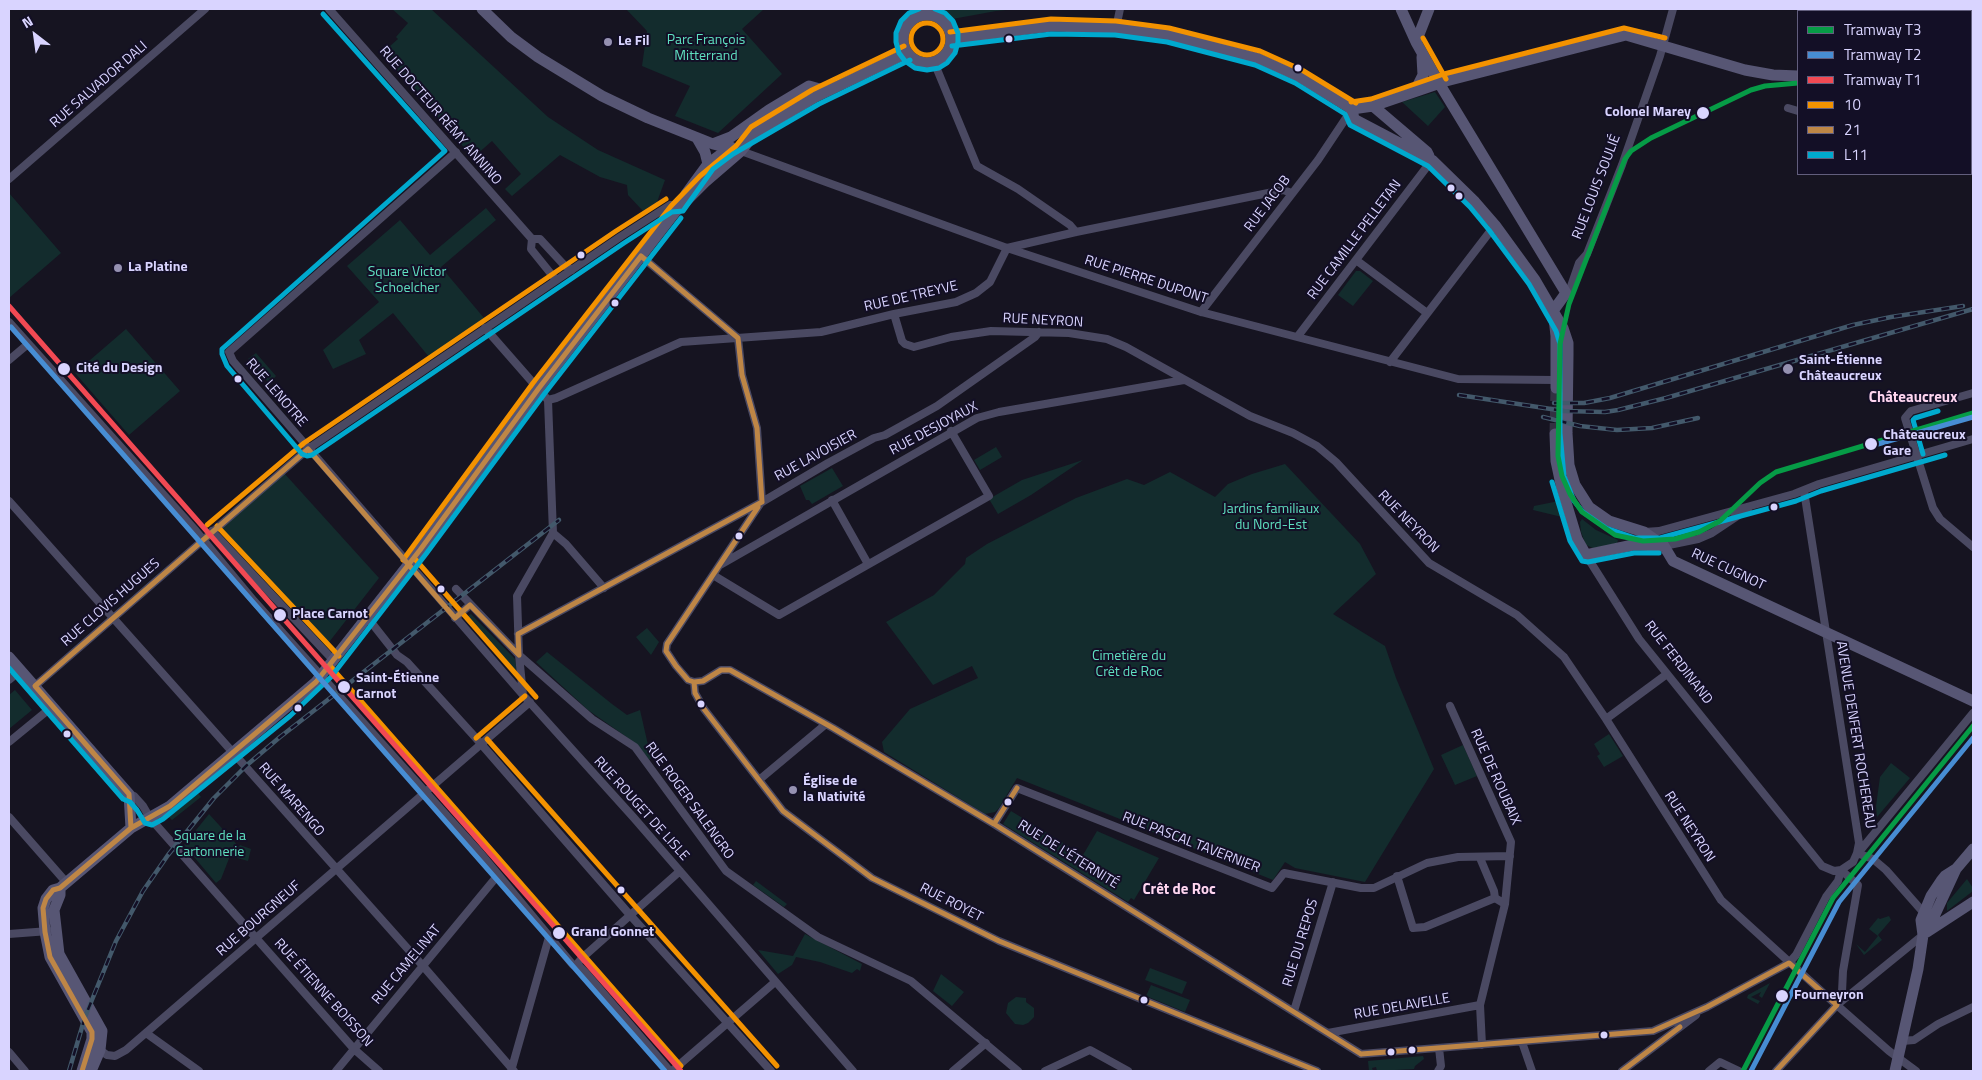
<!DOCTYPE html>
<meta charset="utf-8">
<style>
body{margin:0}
#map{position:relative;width:1982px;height:1080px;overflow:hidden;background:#161421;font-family:"Titillium Web",sans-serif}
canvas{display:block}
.frame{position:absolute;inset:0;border:10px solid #d9d4ff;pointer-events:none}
.legend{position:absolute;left:1797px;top:10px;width:175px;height:165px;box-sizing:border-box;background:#130f26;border:1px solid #625e7d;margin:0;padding:6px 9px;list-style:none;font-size:15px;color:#d9d4ff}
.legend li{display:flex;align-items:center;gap:10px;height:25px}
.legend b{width:25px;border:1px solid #625e7d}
.north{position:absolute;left:10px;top:10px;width:50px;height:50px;-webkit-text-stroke:4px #130f26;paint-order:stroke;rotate:330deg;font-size:14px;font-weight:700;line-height:20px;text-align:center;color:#d9d4ff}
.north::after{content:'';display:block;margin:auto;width:18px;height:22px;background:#d9d4ff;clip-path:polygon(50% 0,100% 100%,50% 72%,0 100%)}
</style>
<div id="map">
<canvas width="1982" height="1080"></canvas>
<div class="frame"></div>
<ul class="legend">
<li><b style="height:6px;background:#069b46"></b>Tramway T3</li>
<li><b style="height:6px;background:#478dd3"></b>Tramway T2</li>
<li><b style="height:6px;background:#f24953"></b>Tramway T1</li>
<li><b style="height:6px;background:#f39200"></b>10</li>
<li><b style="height:6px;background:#be8646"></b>21</li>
<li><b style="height:6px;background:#00a9ce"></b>L11</li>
</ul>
<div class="north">N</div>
</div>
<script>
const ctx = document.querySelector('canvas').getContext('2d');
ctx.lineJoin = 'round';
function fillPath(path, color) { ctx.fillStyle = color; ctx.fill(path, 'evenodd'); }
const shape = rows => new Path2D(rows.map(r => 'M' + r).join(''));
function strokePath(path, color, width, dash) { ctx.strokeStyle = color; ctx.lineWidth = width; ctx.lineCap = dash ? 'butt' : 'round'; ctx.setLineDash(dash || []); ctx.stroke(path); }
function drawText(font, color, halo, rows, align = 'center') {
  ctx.font = font + ' "Titillium Web",sans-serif'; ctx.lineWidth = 4; ctx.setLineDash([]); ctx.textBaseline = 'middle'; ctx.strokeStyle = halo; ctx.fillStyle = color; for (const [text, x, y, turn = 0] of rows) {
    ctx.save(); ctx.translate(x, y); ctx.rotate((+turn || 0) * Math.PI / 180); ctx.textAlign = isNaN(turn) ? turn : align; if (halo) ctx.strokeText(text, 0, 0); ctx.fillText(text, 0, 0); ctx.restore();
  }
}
fillPath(shape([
 [392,9,431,9,548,117,598,150,665,180,657,202,643,211,628,195,627,185,600,177,560,155,512,196,505,189,521,174,492,141,476,155,470,148,467,151,382,53,398,39,396,37,408,23],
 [626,9,764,9,742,29,782,74,718,133,675,116,690,86,642,66,647,31],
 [911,9,1016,9,996,11,947,20,929,12,915,14],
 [1435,92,1445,107,1428,126,1402,102],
 [9,193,61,253,9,298],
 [486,208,496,220,441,267,484,318,429,357,393,313,359,340,366,354,333,369,323,350,379,302,347,266,400,220,430,255],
 [1356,271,1360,271,1373,281,1353,306,1338,295],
 [126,329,180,391,129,435,75,373],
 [256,353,276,376,269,383,248,359],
 [996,447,1002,457,980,470,974,460],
 [1083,460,1031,495,998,514,989,499,1022,480],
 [1285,464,1360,544,1376,574,1333,614,1385,646,1396,678,1434,769,1365,882,1295,868,1285,862,1273,880,1017,778,999,808,995,812,985,814,884,752,882,742,910,709,978,678,972,666,933,685,886,622,934,595,965,564,966,558,987,544,1076,498,1127,479,1144,485,1170,472,1215,497,1228,484,1252,474],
 [832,468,843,486,812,504,809,500,806,500,800,486],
 [284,473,379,578,326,646,219,531],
 [1559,501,1562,517,1533,510,1534,506],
 [1582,519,1596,530,1618,540,1617,543,1595,549,1586,545,1581,532,1580,522],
 [471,614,515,659,518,677,465,618],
 [647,628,659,642,651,655,636,637],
 [547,652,612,704,627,715,640,710,651,758,649,760,638,745,588,710,536,662],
 [15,690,32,710,9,729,9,695],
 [1609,734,1623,756,1604,767,1597,756,1600,754,1594,744],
 [1463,745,1477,776,1455,785,1441,755],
 [1891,763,1910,778,1877,817,1876,806,1880,777],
 [198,793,201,797,172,820,169,817],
 [1011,811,1083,855,1097,831,1159,858,1134,900,1131,898,1128,902,1003,824],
 [209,814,239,847,240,845,251,849,248,861,230,856,221,879,216,883,184,845],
 [1967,879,1973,888,1973,891,1947,911,1947,903],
 [756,881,787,904,784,907,753,885],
 [1889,916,1891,920,1878,935,1882,940,1864,955,1856,944,1865,952,1878,936,1869,929,1878,918,1880,919],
 [805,934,862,964,860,971,857,969,852,973,820,962,796,957,792,965,778,974,758,950,793,956],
 [1150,968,1187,982,1182,994,1145,980],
 [941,974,964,992,952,1006,933,991],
 [1770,983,1762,998,1759,996,1761,992,1751,997,1760,1001,1758,1004,1747,998,1748,995],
 [1151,985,1190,1000,1185,1012,1146,996],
 [1016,997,1026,998,1026,1002,1034,1008,1034,1017,1028,1023,1023,1025,1015,1024,1006,1013,1008,1003],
 [1423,1056,1424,1059,1415,1066,1414,1069,1377,1071,1376,1067,1372,1068,1373,1071,1369,1071,1368,1061]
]), '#132c2d');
strokePath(shape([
 [1555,434,1556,388]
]), '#333142', 11, [11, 5.5]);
strokePath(shape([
 [329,9,532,239,531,249,556,280],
 [1116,28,1120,9],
 [934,62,977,166,1018,189,1070,225,1076,232],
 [1788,108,1798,111],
 [1971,119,1973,118],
 [741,151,1007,248,1201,312,1458,379,1555,380],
 [456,152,229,352,233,361,523,695,634,818,853,1071],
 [9,179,205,9],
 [532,239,540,239,564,265,572,270],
 [641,256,738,338],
 [1356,260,1427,313],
 [1566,293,1570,289,1579,263,1587,254,1622,165,1660,56,1673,9],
 [1201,312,1318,160,1352,109],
 [894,314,902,341,905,344,914,347,951,337,991,331,1069,333,1107,339,1126,347,1250,416,1293,433,1317,446,1336,462,1429,563,1517,615,1564,657,1606,719,1721,900,1831,1000,1889,1051,1916,1071],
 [9,322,196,531,254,601,482,855,573,965,577,964,586,973,670,1071],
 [485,328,548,400,553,533,517,596,519,655,523,695],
 [1298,336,1432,160],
 [738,338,742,375,757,428,762,502],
 [9,360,28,344],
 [1390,362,1495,225],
 [1973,393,1911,411,1905,418,1933,508,1940,519,1973,547],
 [548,400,556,398,681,342,821,332,894,314,956,302,976,293,990,282,1007,248,1076,232,1283,190,1292,193],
 [832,500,868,564],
 [9,501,423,966,514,1071],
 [212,531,334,661],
 [1644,532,1659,531,1794,494,1819,484,1973,439],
 [553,533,566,544,604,588],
 [1664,546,1698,539,1712,533,1748,509],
 [1586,555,1639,639,1722,742,1822,866,1834,871,1841,870,1853,862,1857,853,1859,843,1804,491],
 [720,565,977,418,999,412,1184,380],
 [713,575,779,615,989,496,951,431],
 [456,589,519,655,592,719,635,747,726,871,818,937,911,981,1018,1071],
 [367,617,397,655,407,662,475,737,630,915,771,1071],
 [455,618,470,605],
 [518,634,762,502,828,463,874,438,885,435,937,406,1035,337,1039,332],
 [9,680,21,670],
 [694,682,703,681,721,670,730,670,833,728,994,824,1361,1054,1653,1031,1707,1007,1789,963,1796,955,1826,897,1838,881,1841,870],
 [694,682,695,693,704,709,783,811,872,878,999,941,1317,1071],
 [694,682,688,680,676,666,666,651,667,644,760,504],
 [35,686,308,449,620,237,670,205,678,205],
 [1450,706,1511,842,1505,904,1480,1005,1482,1045],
 [1606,719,1667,674],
 [9,742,53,706],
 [759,780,826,724],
 [129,794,134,796,143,806,150,818,354,1049,379,1071],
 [9,817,66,882],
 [994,824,1017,788,1272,888,1284,873,1361,888,1374,888,1427,863,1458,857,1510,856],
 [1859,852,1973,713],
 [1857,853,1873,859,1886,870,1924,913],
 [1480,858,1494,891,1495,898],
 [1397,876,1413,928,1425,927,1495,898,1505,904],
 [9,934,49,931],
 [577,964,582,958,680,871],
 [1838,1003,1842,992,1843,971,1858,885,1841,870],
 [1294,1011,1333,882],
 [146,1033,199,1071],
 [1328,1033,1480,1005],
 [1902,1041,1914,1040,1938,1024,1973,1007],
 [1522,1042,1532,1071],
 [100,1050,107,1055,115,1056,126,1050,530,702],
 [9,1052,25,1071],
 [336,1071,498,875],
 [511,1071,549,937],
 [672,1071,775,982],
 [953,1071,986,1043],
 [1045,1071,1090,1050,1128,1071],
 [1438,1071,1441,1066,1439,1048],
 [1622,1071,1696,1015],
 [1709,1071,1720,1062,1739,1071],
 [1776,1071,1837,1005,1923,935]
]), '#4a4962', 8);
strokePath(shape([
 [482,9,511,37,538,57,602,96,648,118,713,144,741,151],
 [1401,9,1416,42,1439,83,1566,293,1553,311],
 [1971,12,1973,11],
 '903 39a24 24 0 1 1 48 0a24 24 0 1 1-48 0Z',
 [951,39,1051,26,1116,28,1168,35,1257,58,1298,76,1352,109,1354,119,1432,160,1475,202,1495,225,1535,280,1563,328,1568,343,1568,355,1567,433,1569,465,1575,485,1589,507,1609,521,1644,532,1664,546,1673,561,1973,701],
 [1416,42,1429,9],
 [1415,91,1423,75,1422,57],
 [1373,106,1427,152,1429,156],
 [1352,109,1373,106,1446,81,1626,35,1745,70,1773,75,1798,76],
 [750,136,815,97,907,53],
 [697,138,705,152,708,164],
 [713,144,731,137,769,110,809,86,827,91],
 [686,194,708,164,731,147],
 [1554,318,1556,336,1556,388],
 [1555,434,1556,461,1562,489,1577,539,1586,555,1633,545,1664,546],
 [9,657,129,794,131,828],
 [60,888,60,895,54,910,59,954,102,1031,100,1050,91,1071],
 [1927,932,1973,902],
 [1923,935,1932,921,1956,869],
 [82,1071,92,1039,92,1032,50,957,45,932,43,908,46,899,53,890,60,888,131,828,170,806,316,682,420,550,539,388,676,211,705,182,741,151,755,133],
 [1895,1071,1918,969,1923,935,1921,920,1931,896,1941,881,1945,876,1956,869,1973,849]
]), '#575674', 11);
const rail = shape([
 [1459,395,1564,411,1605,412,1618,410,1666,398,1973,309],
 [1554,403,1584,403,1610,398,1853,325,1891,317,1963,306],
 [1543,417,1580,426,1617,430,1652,428,1698,418],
 [69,1071,85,1017,116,941,143,891,168,855,214,798,247,765,280,737,559,520]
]);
strokePath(rail, '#43596b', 4.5);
strokePath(rail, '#130f26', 2.5, [8]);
strokePath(shape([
 '911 39a16 16 0 1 1 32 0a16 16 0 1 1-32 0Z',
 [950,32,1051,19,1116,21,1169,28,1260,51,1302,70,1356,103],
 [1423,38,1446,79],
 [1351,102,1371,99,1444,74,1624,28,1665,38],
 [207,525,304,443,616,231,666,199],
 [217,526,339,656],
 [415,559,536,697],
 [403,560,533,383,671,206,700,176,736,146,751,127,812,90,904,46],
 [331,667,681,1066],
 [476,738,525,696],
 [487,739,777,1066]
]), '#f39200', 5);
strokePath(shape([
 [519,655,518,634,762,502],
 [694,682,703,681,721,670,730,670,833,728,994,824,1361,1054],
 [694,682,695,693,704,709,783,811,872,878,999,941,1317,1071],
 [694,682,688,680,676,666,666,651,667,644,758,507],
 [994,824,1017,788],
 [131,828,129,794,35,686,308,449,455,618,470,605,519,655],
 [1361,1054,1653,1031,1707,1007,1789,963,1837,1005,1776,1071],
 [82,1071,92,1039,92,1032,50,957,45,932,43,908,46,899,53,890,60,888,131,828,170,806,316,682,420,550,539,388,641,256,738,338,742,375,757,428,762,502],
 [1622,1071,1680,1027]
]), '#be8646', 5);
strokePath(shape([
 [919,9,909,13,901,21,896,33,896,42,899,53,905,61,915,68,927,70,939,68,947,63,955,53,958,42,958,33,953,21,945,13,935,9],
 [323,14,445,151,222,349,222,354,227,366,302,454,307,456,312,455,624,243,672,212,683,211,713,169,733,154,819,104,910,60],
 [952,46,1051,34,1115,35,1167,42,1255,65,1295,83,1345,114,1350,125,1428,166,1470,207,1489,230,1529,284,1556,331,1560,344,1560,433,1564,476,1574,501,1583,512,1606,528,1635,538,1660,538,1796,501,1821,491,1945,455],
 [1923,454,1913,420,1915,418,1938,411],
 [1552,482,1570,541,1582,561,1588,562,1634,553,1659,553],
 [9,668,123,799,130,802,137,810,145,823,152,825,163,819,290,716,331,677,426,554,545,393,681,218]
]), '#00a9ce', 5);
strokePath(shape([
 [1798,83,1765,86,1751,90,1651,138,1631,151,1625,159,1569,304,1560,344,1558,456,1562,476,1570,494,1582,512,1615,535,1643,541,1675,539,1699,532,1720,521,1760,483,1776,472,1973,413],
 [1743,1071,1833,898,1973,726]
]), '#069b46', 5);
strokePath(shape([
 [11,327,665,1071],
 [1871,446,1973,417],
 [1751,1071,1839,902,1973,738]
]), '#478dd3', 5);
strokePath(shape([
 [9,306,681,1071]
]), '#f24953', 5);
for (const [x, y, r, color] of [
 [1009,39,4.5,"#d9d4ff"],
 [608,42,5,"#9591b1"],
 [1298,68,4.5,"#d9d4ff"],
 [1703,113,7,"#d9d4ff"],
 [1451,188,4.5,"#d9d4ff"],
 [1459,196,4.5,"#d9d4ff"],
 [581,255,4.5,"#d9d4ff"],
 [118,268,5,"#9591b1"],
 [615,303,4.5,"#d9d4ff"],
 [64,369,7,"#d9d4ff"],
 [1788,369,6,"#9591b1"],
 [238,379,4.5,"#d9d4ff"],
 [1871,444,7,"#d9d4ff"],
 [1774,507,4.5,"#d9d4ff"],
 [739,536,4.5,"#d9d4ff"],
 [441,589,4.5,"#d9d4ff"],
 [280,615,7,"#d9d4ff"],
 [344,687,7,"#d9d4ff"],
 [701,704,4.5,"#d9d4ff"],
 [298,708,4.5,"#d9d4ff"],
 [67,734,4.5,"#d9d4ff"],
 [793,790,5,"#9591b1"],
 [1008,802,4.5,"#d9d4ff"],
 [621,890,4.5,"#d9d4ff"],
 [559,933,7,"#d9d4ff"],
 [1782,996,7,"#d9d4ff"],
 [1144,1000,4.5,"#d9d4ff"],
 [1604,1035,4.5,"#d9d4ff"],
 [1412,1050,4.5,"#d9d4ff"],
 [1391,1052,4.5,"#d9d4ff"]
]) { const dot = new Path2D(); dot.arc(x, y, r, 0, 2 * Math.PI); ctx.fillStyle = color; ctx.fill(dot); strokePath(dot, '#130f26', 2); }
drawText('14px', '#5fe0c0', '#130f26', [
 ["Parc François",706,41],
 ["Mitterrand",706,57],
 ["Square Victor",407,273],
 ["Schoelcher",407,289],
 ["Jardins familiaux",1271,510],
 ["du Nord-Est",1271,526],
 ["Cimetière du",1129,657],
 ["Crêt de Roc",1129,673],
 ["Square de la",210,837],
 ["Cartonnerie",210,853]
]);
drawText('bold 14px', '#d9d4ff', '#130f26', [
 ["Le Fil",618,42],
 ["La Platine",128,268],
 ["Saint-Étienne",1799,361],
 ["Châteaucreux",1799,377],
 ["Église de",803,782],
 ["la Nativité",803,798]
], 'left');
drawText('14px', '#d9d4ff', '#130f26', [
 ["RUE SALVADOR DALI",99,85,-41],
 ["RUE DOCTEUR RÉMY ANNINO",440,116,49],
 ["RUE LOUIS SOULIÉ",1597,187,-69],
 ["RUE JACOB",1268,204,-53],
 ["RUE CAMILLE PELLETAN",1355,240,-53],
 ["RUE PIERRE DUPONT",1146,280,18],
 ["RUE DE TREYVE",911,297,-13],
 ["RUE NEYRON",1043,321,3],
 ["RUE LENOTRE",276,393,49],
 ["RUE DESJOYAUX",934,429,-28],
 ["RUE LAVOISIER",816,456,-29],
 ["RUE NEYRON",1408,522,46],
 ["RUE CUGNOT",1728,570,25],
 ["RUE CLOVIS HUGUES",111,603,-41],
 ["RUE FERDINAND",1678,663,52],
 ["AVENUE DENFERT ROCHEREAU",1855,735,81],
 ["RUE DE ROUBAIX",1495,777,66],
 ["RUE MARENGO",291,800,49],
 ["RUE ROGER SALENGRO",689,801,54],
 ["RUE ROUGET DE LISLE",641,809,48],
 ["RUE NEYRON",1689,827,57],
 ["RUE PASCAL TAVERNIER",1191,843,21],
 ["RUE DE L'ÉTERNITÉ",1068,855,32],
 ["RUE ROYET",951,903,27],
 ["RUE BOURGNEUF",259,919,-41],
 ["RUE DU REPOS",1301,943,-73],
 ["RUE CAMELINAT",407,965,-50],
 ["RUE ÉTIENNE BOISSON",323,993,48],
 ["RUE DELAVELLE",1402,1007,-10]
]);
drawText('bold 14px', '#d9d4ff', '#130f26', [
 ["Colonel Marey",1691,113,"right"],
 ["Cité du Design",76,369],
 ["Châteaucreux",1883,436],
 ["Gare",1883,452],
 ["Place Carnot",292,615],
 ["Saint-Étienne",356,679],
 ["Carnot",356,695],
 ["Grand Gonnet",571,933],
 ["Fourneyron",1794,996]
], 'left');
drawText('bold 15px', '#ffd6f0', '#130f26', [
 ["Châteaucreux",1913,398],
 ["Crêt de Roc",1179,890]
]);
</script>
